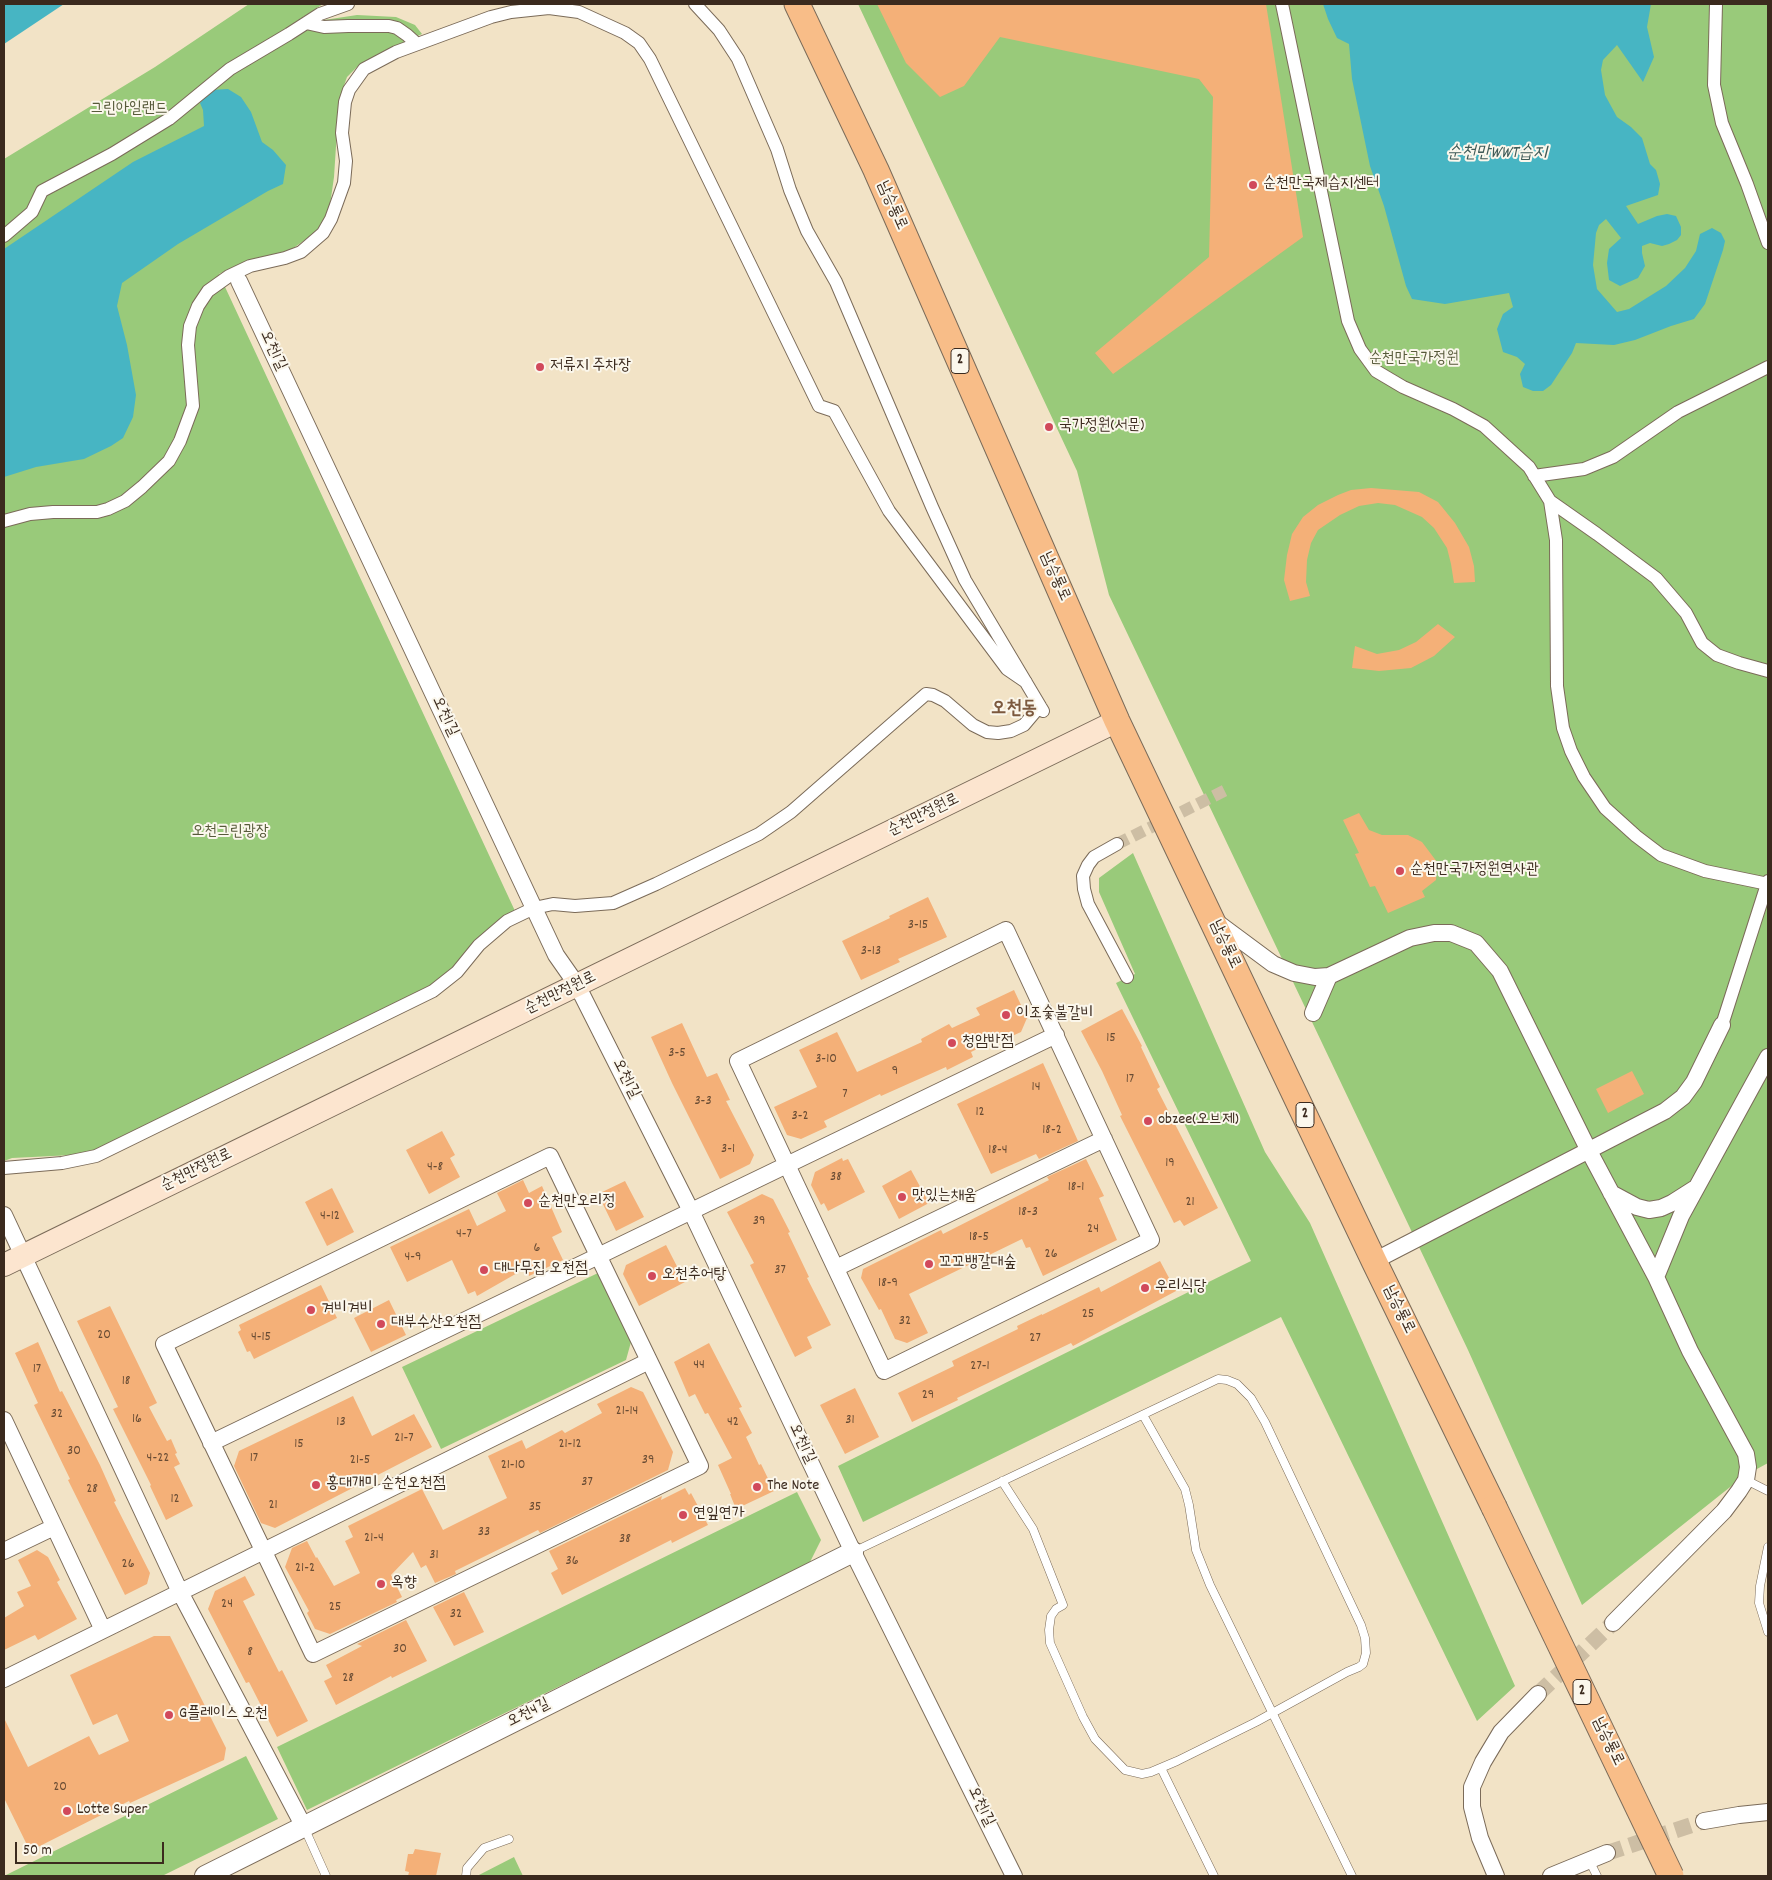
<!DOCTYPE html>
<meta charset="utf-8">
<style>
body{margin:0}
#map{position:relative;width:1772px;height:1880px;overflow:hidden;background:#f2e3c6;font-family:Dekko,sans-serif}
canvas{display:block}
.frame{position:absolute;inset:0;border:5px solid #3b2a1e;pointer-events:none}
.scale{position:absolute;left:15px;top:1842px;width:149px;height:22px;box-sizing:border-box;border:2px solid #3b2a1e;border-top:0;padding-left:6px;font-size:15px;line-height:18px;white-space:nowrap;color:#3b2a1e;-webkit-text-stroke:4px #fbf7ec;paint-order:stroke}
</style>
<div id="map">
<canvas width="1772" height="1880"></canvas>
<div class="frame"></div>
<div class="scale">50 m</div>
</div>
<script>
const ctx = document.querySelector('canvas').getContext('2d');
ctx.lineJoin = 'round';
function fillPath(path, color) { ctx.fillStyle = color; ctx.fill(path, 'evenodd'); }
const shape = rows => new Path2D(rows.map(r => 'M' + r).join(''));
function strokePath(path, color, width, dash) { ctx.strokeStyle = color; ctx.lineWidth = width; ctx.lineCap = dash ? 'butt' : 'round'; ctx.setLineDash(dash || []); ctx.stroke(path); }
function drawText(font, color, halo, rows, align = 'center') {
  ctx.font = font + ' Dekko,"Poor Story",sans-serif'; ctx.lineWidth = 4; ctx.setLineDash([]); ctx.textBaseline = 'middle'; ctx.strokeStyle = halo; ctx.fillStyle = color; for (const [text, x, y, turn = 0] of rows) {
    ctx.save(); ctx.translate(x, y); ctx.rotate((+turn || 0) * Math.PI / 180); ctx.textAlign = isNaN(turn) ? turn : align; if (halo) ctx.strokeText(text, 0, 0); ctx.fillText(text, 0, 0); ctx.restore();
  }
}
fillPath(shape([
 [249,4,323,4,291,25,357,15,396,17,415,25,422,34,360,64,347,77,339,100,334,177,330,205,323,224,312,235,292,249,233,267,219,274,515,911,496,922,478,938,445,978,102,1148,73,1155,12,1158,4,1161,4,159,155,67],
 [858,4,1768,4,1768,1463,1744,1476,1582,1605,1468,1350,1109,595,1077,471],
 [1133,853,1265,1152,1310,1223,1515,1686,1477,1721,1281,1317,863,1522,838,1466,1251,1261,1116,983,1135,974,1099,892,1099,878],
 [598,1273,631,1342,626,1360,441,1449,402,1367],
 [797,1492,821,1540,809,1564,307,1810,277,1747],
 [246,1756,278,1819,162,1876,4,1876],
 [514,1857,523,1876,477,1876]
]), '#99ca7a');
fillPath(shape([
 [4,4,64,4,4,44],
 [1323,4,1651,4,1647,27,1654,57,1643,82,1617,45,1603,60,1601,70,1605,95,1617,117,1631,127,1642,138,1650,164,1656,170,1660,184,1658,195,1626,206,1638,224,1657,216,1667,214,1676,216,1681,227,1681,235,1677,240,1669,244,1662,246,1650,243,1642,246,1642,253,1645,266,1638,278,1620,286,1609,280,1607,263,1609,249,1621,238,1606,219,1599,225,1596,233,1593,265,1597,289,1617,312,1629,309,1666,286,1685,268,1696,251,1700,234,1712,228,1721,233,1725,241,1723,250,1705,304,1694,319,1671,326,1635,340,1614,345,1576,343,1572,353,1551,385,1543,391,1533,391,1523,387,1520,374,1525,364,1517,357,1503,352,1497,329,1503,314,1513,307,1509,293,1445,304,1412,299,1406,286,1384,206,1370,166,1352,79,1349,44,1337,38,1328,19],
 [228,89,241,97,251,112,262,142,273,150,286,165,283,184,268,191,178,244,122,283,117,306,127,345,136,395,133,417,123,438,111,446,84,459,36,467,4,477,4,249,133,162,204,126,203,110,200,103,211,90]
]), '#47b5c3');
fillPath(shape([
 [877,4,1266,4,1303,237,1113,374,1095,353,1209,257,1213,97,1199,79,1000,37,964,86,940,97,906,63],
 [1371,488,1419,492,1438,502,1455,523,1469,547,1474,566,1475,582,1454,583,1451,564,1447,548,1434,528,1422,517,1395,505,1378,503,1359,506,1340,515,1318,530,1311,543,1307,560,1306,582,1310,596,1290,601,1284,580,1287,555,1292,534,1303,517,1318,505,1338,495,1351,490],
 [1438,624,1455,637,1434,656,1411,668,1379,671,1352,668,1355,646,1377,654,1399,650,1416,642],
 [1359,813,1369,830,1382,835,1408,835,1422,842,1437,862,1436,880,1422,891,1425,897,1388,913,1375,886,1370,887,1355,854,1359,853,1343,820],
 [928,897,947,937,898,959,900,962,861,980,842,941,890,918,889,916],
 [1014,990,1027,1018,1021,1032,1001,1041,1000,1038,971,1052,973,1057,947,1070,946,1067,881,1096,880,1094,824,1121,827,1127,801,1139,787,1135,774,1107,817,1087,799,1050,837,1032,857,1072,922,1042,921,1039,949,1024,952,1028,980,1015,976,1008],
 [1122,1009,1142,1046,1141,1047,1160,1087,1157,1089,1218,1208,1184,1226,1180,1220,1174,1223,1120,1116,1122,1115,1102,1071,1081,1031],
 [682,1023,707,1077,717,1073,730,1100,726,1101,754,1155,750,1164,720,1179,672,1083,651,1037],
 [1043,1063,1078,1141,1039,1159,1036,1154,991,1174,957,1104],
 [1632,1071,1644,1094,1608,1113,1596,1089],
 [442,1131,455,1155,450,1158,460,1177,429,1194,406,1150],
 [842,1158,843,1161,848,1159,865,1192,828,1211,824,1203,821,1205,811,1185,815,1172],
 [1086,1159,1104,1196,1099,1198,1117,1240,1043,1276,1030,1247,1026,1248,1022,1239,909,1294,928,1333,907,1343,895,1339,881,1309,879,1310,861,1278,863,1269,941,1230,943,1234,1004,1203,1049,1180,1047,1177],
 [911,1170,929,1203,899,1219,882,1186],
 [523,1180,529,1193,542,1186,562,1232,552,1237,563,1260,529,1276,526,1268,477,1296,475,1291,468,1294,452,1260,407,1282,390,1247,469,1209,477,1226,506,1211,497,1193],
 [625,1181,644,1217,616,1231,598,1194],
 [332,1188,354,1232,327,1246,305,1202],
 [762,1194,773,1199,790,1232,788,1233,809,1277,807,1278,831,1325,807,1337,812,1348,795,1357,750,1265,754,1263,727,1212],
 [666,1245,685,1282,639,1306,623,1274,626,1265],
 [1160,1261,1176,1291,1073,1346,1071,1343,957,1398,958,1400,912,1422,898,1393,954,1366,952,1361,1018,1329,1017,1326,1042,1314,1042,1315,1099,1287,1101,1292],
 [321,1285,337,1318,254,1359,250,1351,247,1352,238,1332,241,1330,239,1325],
 [389,1300,406,1335,371,1352,354,1318],
 [110,1306,157,1403,149,1407,167,1441,171,1439,177,1453,175,1454,180,1464,174,1467,193,1506,166,1520,150,1486,151,1485,113,1409,118,1407,77,1321],
 [38,1342,60,1392,62,1391,100,1465,116,1501,114,1502,150,1573,147,1584,125,1595,68,1480,70,1479,34,1405,38,1403,15,1353],
 [709,1343,742,1407,739,1408,752,1433,746,1437,759,1465,761,1464,774,1491,736,1509,730,1494,731,1494,718,1465,732,1458,708,1413,705,1414,695,1394,689,1397,674,1362],
 [631,1387,643,1392,673,1452,668,1470,540,1533,538,1530,455,1571,456,1574,435,1583,426,1565,421,1568,413,1552,391,1575,402,1597,396,1600,397,1602,330,1634,315,1629,307,1613,309,1611,285,1567,292,1548,307,1541,316,1558,317,1557,334,1586,360,1573,345,1541,353,1537,348,1526,422,1489,443,1530,507,1498,488,1456,522,1440,526,1449,562,1430,565,1433,602,1413,597,1404],
 [855,1388,879,1437,845,1454,820,1405],
 [353,1396,372,1436,414,1414,432,1447,275,1528,261,1523,234,1466,239,1451],
 [685,1488,689,1495,691,1493,708,1525,672,1543,671,1540,562,1595,551,1573,558,1569,549,1551,662,1496,661,1500],
 [37,1550,48,1557,60,1580,57,1582,77,1619,38,1640,35,1635,4,1650,4,1618,24,1606,17,1592,31,1586,18,1560],
 [245,1576,255,1595,243,1601,279,1672,282,1670,308,1721,277,1737,249,1682,246,1683,208,1609,215,1591],
 [464,1592,484,1632,454,1646,433,1607],
 [406,1620,427,1661,392,1678,391,1676,336,1705,324,1681,332,1677,326,1665,362,1646,357,1644],
 [154,1636,170,1636,226,1748,224,1760,130,1803,129,1801,30,1851,4,1798,4,1718,28,1767,89,1736,99,1755,129,1741,117,1714,93,1725,70,1675],
 [415,1849,441,1853,436,1876,408,1876,409,1872,405,1871,408,1854,413,1854]
]), '#f4b078');
strokePath(shape([
 [1117,844,1228,789]
]), '#cdbea4', 12, [12, 6]);
strokePath(shape([
 [1538,1694,1613,1623],
 [1607,1853,1704,1821]
]), '#cdbea4', 16, [16, 8]);
const service = shape([
 [1143,1415,1185,1489,1189,1505,1196,1550,1210,1585,1352,1876],
 [1746,1480,1768,1491],
 [1768,1547,1760,1586,1759,1603,1768,1632],
 [855,1551,1218,1379,1227,1380,1237,1384,1251,1398,1265,1422,1361,1625,1365,1638,1366,1653,1363,1664,1359,1667,1347,1672,1256,1722,1177,1761,1151,1772,1142,1774,1125,1770,1095,1739,1083,1717,1050,1643,1049,1630,1051,1616,1056,1609,1063,1605,1033,1529,1002,1481],
 [1161,1768,1214,1876],
 [304,1827,326,1876],
 [1589,1860,1597,1876],
 [466,1876,467,1868,484,1848,509,1839]
]);
const pedestrian = shape([
 [695,4,719,30,738,59,777,149,790,190,807,231,836,282,932,507,965,580,1043,711],
 [1282,4,1348,321,1360,349,1376,371,1403,387,1453,409,1484,426,1529,467,1550,501,1556,540,1557,686,1563,728,1571,751,1584,777,1605,808,1636,836,1661,855,1705,871,1768,884],
 [1716,4,1714,85,1722,123,1747,184,1768,243],
 [306,23,324,27,348,26,389,26,397,28,407,35,417,44],
 [4,236,32,212,42,191,112,154,169,119,230,69,289,34,320,14,348,4],
 [1534,476,1584,469,1613,457,1678,412,1768,367],
 [1550,501,1597,534,1656,578,1686,613,1702,643,1717,655,1739,663,1768,671],
 [4,521,30,514,53,512,97,512,108,509,125,501,142,487,169,461,180,441,193,406,188,345,190,326,198,306,208,291,229,276,250,266,285,258,301,252,323,233,331,219,344,183,346,161,342,133,345,102,349,90,364,69,396,52,491,17,511,12,549,8,579,12,625,33,639,43,650,59,819,406,834,411,889,511,1007,669,1026,682],
 [1117,844,1094,857,1088,865,1083,876,1084,889,1088,904,1127,977],
 [1722,1025,1768,881],
 [4,1168,62,1163,96,1156,433,991,457,972,479,945,507,921,534,908,553,904,575,906,613,903,656,884,759,834,791,812,926,694,933,695,945,701,973,725,987,732,998,733,1011,731,1024,725,1040,706]
]);
const minor = shape([
 [239,281,556,955,577,985,691,1211,853,1552,1014,1876],
 [1215,921,1273,964,1294,973,1315,977,1329,976,1313,1013],
 [1006,930,1151,1240,884,1371,738,1061,1006,930],
 [1329,976,1410,938,1434,933,1451,933,1476,943,1500,971,1589,1151,1656,1277,1690,1351,1746,1454,1748,1467,1746,1480,1739,1491,1724,1511,1613,1623],
 [550,1156,700,1466,313,1654,164,1344,550,1156],
 [1611,1193,1637,1207,1649,1210,1661,1208,1672,1203,1694,1189],
 [4,1215,180,1592,304,1827],
 [1374,1261,1665,1111,1683,1097,1694,1082,1722,1025],
 [836,1268,1104,1139],
 [1656,1277,1681,1216,1768,1057],
 [4,1420,103,1630],
 [211,1443,1056,1035],
 [4,1551,54,1527],
 [4,1679,649,1361],
 [1704,1821,1739,1815,1768,1812],
 [1496,1876,1480,1838,1472,1807,1472,1787,1483,1762,1501,1732,1538,1694],
 [1551,1876,1607,1853]
]);
const tertiary = shape([
 [205,1876,853,1552]
]);
const secondary = shape([
 [4,1265,1117,721]
]);
const primary = shape([
 [797,4,876,170,1117,721,1374,1261,1494,1507]
]);
strokePath(service, '#7b6b59', 9);
strokePath(pedestrian, '#7b6b59', 14);
strokePath(minor, '#7b6b59', 18);
strokePath(tertiary, '#7b6b59', 22);
strokePath(secondary, '#7b6b59', 24);
strokePath(primary, '#7b6b59', 27);
strokePath(service, '#fff', 8);
strokePath(pedestrian, '#fff', 12);
strokePath(minor, '#fff', 16);
strokePath(tertiary, '#fff', 20);
strokePath(secondary, '#fce5cf', 22);
strokePath(primary, '#f8bd88', 25);
const primaryBridge = shape([
 [1494,1507,1671,1876]
]);
strokePath(primaryBridge, '#7b6b59', 27, []);
strokePath(primaryBridge, '#f8bd88', 25);
for (const [x, y, r, color] of [
 [1253,185,5,"#d1495b"],
 [540,367,5,"#d1495b"],
 [1049,427,5,"#d1495b"],
 [1400,871,5,"#d1495b"],
 [1006,1015,5,"#d1495b"],
 [952,1043,5,"#d1495b"],
 [1148,1121,5,"#d1495b"],
 [902,1197,5,"#d1495b"],
 [528,1203,5,"#d1495b"],
 [929,1264,5,"#d1495b"],
 [484,1270,5,"#d1495b"],
 [652,1276,5,"#d1495b"],
 [1145,1288,5,"#d1495b"],
 [311,1310,5,"#d1495b"],
 [381,1324,5,"#d1495b"],
 [316,1485,5,"#d1495b"],
 [757,1487,5,"#d1495b"],
 [683,1515,5,"#d1495b"],
 [381,1584,5,"#d1495b"],
 [169,1715,5,"#d1495b"],
 [67,1811,5,"#d1495b"]
]) { const dot = new Path2D(); dot.arc(x, y, r, 0, 2 * Math.PI); ctx.fillStyle = color; ctx.fill(dot); strokePath(dot, '#fbf7ec', 2); }
drawText('14px', '#694c34', null, [
 ["3-15",918,926],
 ["3-13",871,952],
 ["15",1111,1039],
 ["3-5",677,1054],
 ["3-10",826,1060],
 ["9",895,1072],
 ["17",1130,1080],
 ["14",1036,1088],
 ["7",845,1095],
 ["3-3",703,1102],
 ["12",980,1113],
 ["3-2",800,1117],
 ["18-2",1052,1131],
 ["3-1",728,1150],
 ["18-4",998,1151],
 ["19",1170,1164],
 ["4-8",435,1168],
 ["38",836,1178],
 ["18-1",1076,1188],
 ["21",1190,1203],
 ["18-3",1028,1213],
 ["4-12",330,1217],
 ["39",759,1222],
 ["24",1093,1230],
 ["4-7",464,1235],
 ["18-5",979,1238],
 ["6",537,1249],
 ["26",1051,1255],
 ["4-9",413,1258],
 ["37",780,1271],
 ["18-9",888,1284],
 ["25",1088,1315],
 ["32",905,1322],
 ["20",104,1336],
 ["4-15",261,1338],
 ["27",1035,1339],
 ["44",699,1366],
 ["27-1",980,1367],
 ["17",37,1370],
 ["18",126,1382],
 ["29",928,1396],
 ["21-14",627,1412],
 ["32",57,1415],
 ["16",137,1420],
 ["31",850,1421],
 ["13",341,1423],
 ["42",733,1423],
 ["21-7",404,1439],
 ["15",299,1445],
 ["21-12",570,1445],
 ["30",74,1452],
 ["4-22",158,1459],
 ["17",254,1459],
 ["21-5",360,1461],
 ["39",648,1461],
 ["21-10",513,1466],
 ["37",587,1483],
 ["28",92,1490],
 ["12",175,1500],
 ["21",273,1506],
 ["35",535,1508],
 ["33",484,1533],
 ["21-4",374,1539],
 ["38",625,1540],
 ["31",434,1556],
 ["36",572,1562],
 ["26",128,1565],
 ["21-2",305,1569],
 ["24",227,1605],
 ["25",335,1608],
 ["32",456,1615],
 ["30",400,1650],
 ["8",250,1653],
 ["28",348,1679],
 ["20",60,1788]
]);
for (const [x, y, w] of [
 [960,361,18],
 [1305,1115,18],
 [1582,1692,18]
]) { const box = new Path2D(); box.roundRect(x - w / 2, y - 12.5, w, 25, 4); ctx.fillStyle = '#fbf7ec'; ctx.fill(box); strokePath(box, '#3b2a1e', 1); }
drawText('bold 15px', '#3b2a1e', null, [
 ["2",960,361],
 ["2",1305,1115],
 ["2",1582,1692]
]);
drawText('16px', '#575a3a', '#fbf7ec', [
 ["그린아일랜드",129,110],
 ["순천만국가정원",1414,360],
 ["오천그린광장",230,833]
]);
drawText('16px', '#3b2a1e', '#fbf7ec', [
 ["순천만국제습지센터",1263,185],
 ["저류지 주차장",550,367],
 ["국가정원(서문)",1059,427],
 ["순천만국가정원역사관",1410,871],
 ["이조숯불갈비",1016,1015],
 ["청암반점",962,1043],
 ["obzee(오브제)",1158,1121],
 ["맛있는채움",912,1197],
 ["순천만오리정",538,1203],
 ["꼬꼬뱅갈대숲",939,1264],
 ["대나무집 오천점",494,1270],
 ["오천추어탕",662,1276],
 ["우리식당",1155,1288],
 ["겨비겨비",321,1310],
 ["대부수산오천점",391,1324],
 ["홍대개미 순천오천점",326,1485],
 ["The Note",767,1487],
 ["연잎연가",693,1515],
 ["옥향",391,1584],
 ["G플레이스 오천",179,1715],
 ["Lotte Super",77,1811]
], 'left');
drawText('16px', '#3b2a1e', '#fbf7ec', [
 ["남승룡로",891,206,66],
 ["오천1길",272,351,65],
 ["남승룡로",1054,577,66],
 ["오천1길",444,717,65],
 ["순천만정원로",924,816,-26],
 ["남승룡로",1224,945,65],
 ["순천만정원로",561,994,-26],
 ["오천1길",625,1079,63],
 ["순천만정원로",197,1171,-26],
 ["남승룡로",1398,1310,64],
 ["오천1길",801,1444,65],
 ["오천4길",529,1714,-27],
 ["남승룡로",1607,1742,64],
 ["오천1길",980,1807,64]
]);
drawText('italic 18px', '#3f5b58', '#fbf7ec', [
 ["순천만WWT습지",1497,155]
]);
drawText('bold 19px', '#7c593e', '#fbf7ec', [
 ["오천동",1014,710]
]);
</script>
